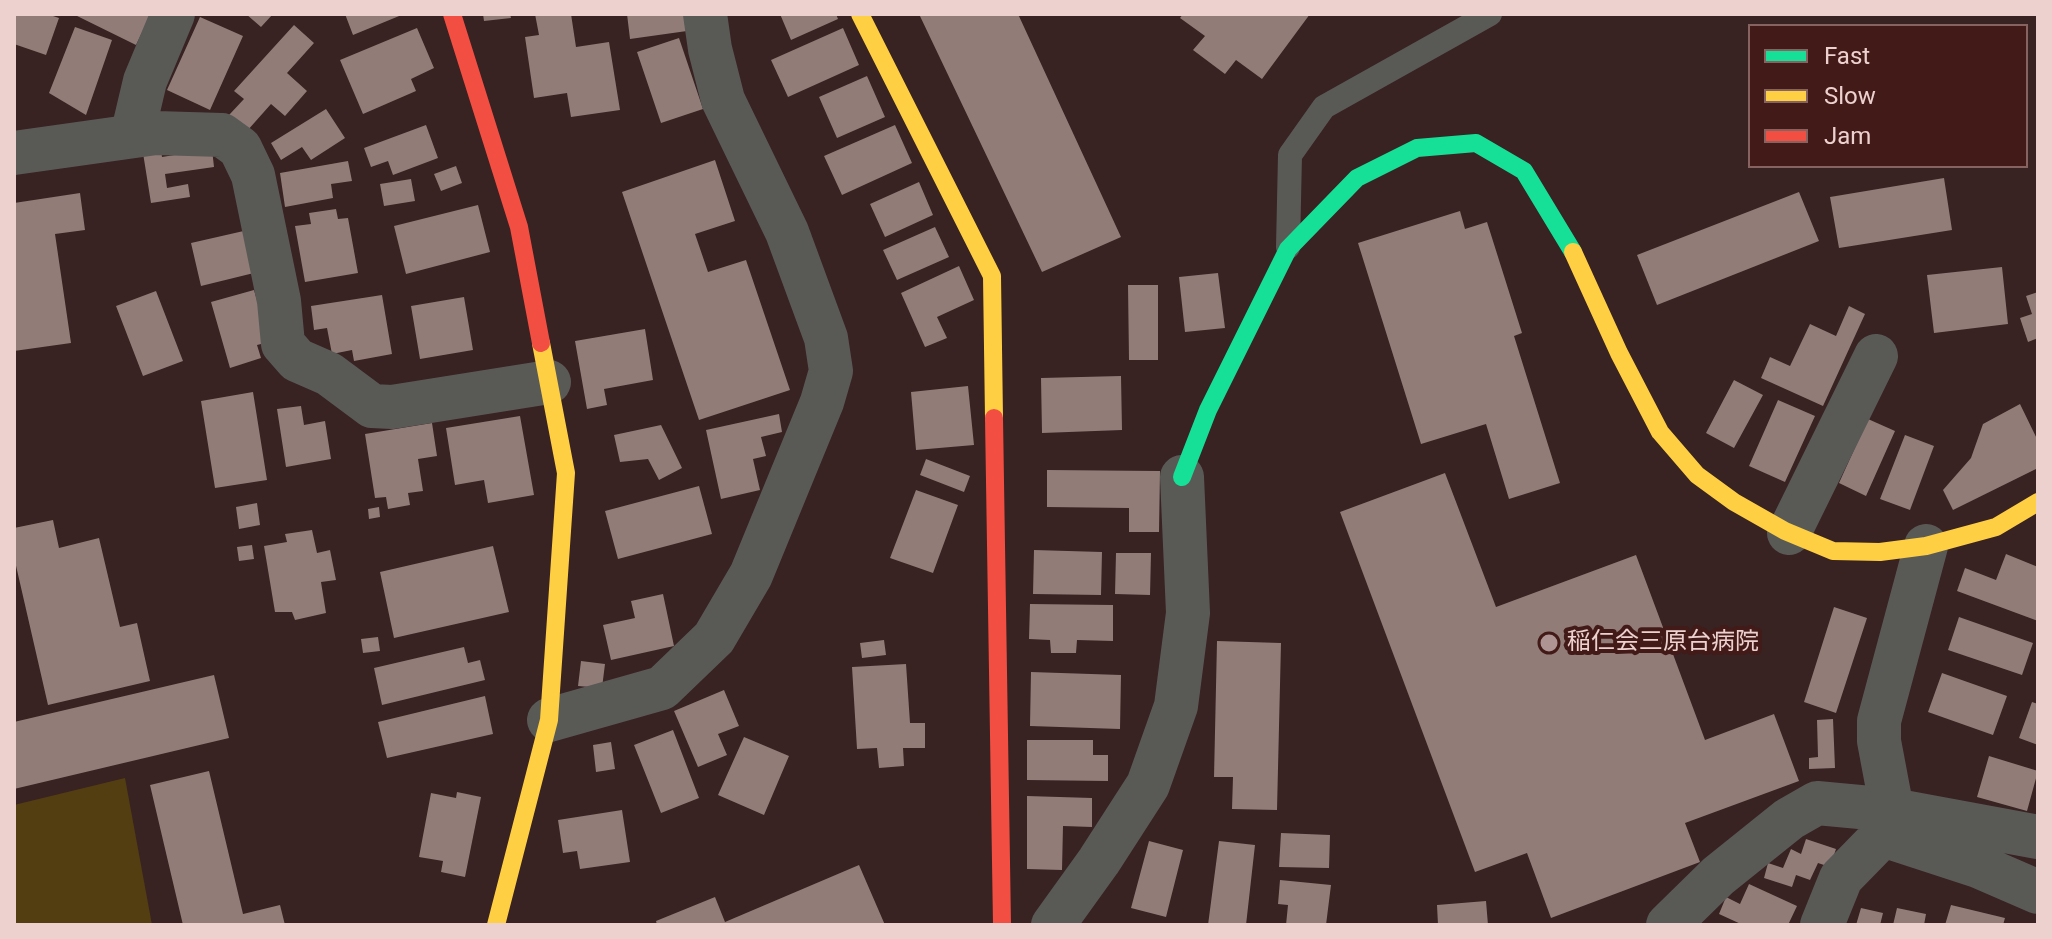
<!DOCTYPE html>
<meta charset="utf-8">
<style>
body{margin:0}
#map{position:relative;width:2052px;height:939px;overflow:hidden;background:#382222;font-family:Roboto,sans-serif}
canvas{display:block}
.frame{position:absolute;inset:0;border:16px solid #edd1ce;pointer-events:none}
.legend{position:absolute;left:1748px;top:24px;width:280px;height:144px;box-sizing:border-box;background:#421a18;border:2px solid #866361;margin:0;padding:10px 14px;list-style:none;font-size:24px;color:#edd1ce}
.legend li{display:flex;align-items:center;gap:16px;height:40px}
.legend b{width:40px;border:2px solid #866361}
</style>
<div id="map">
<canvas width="2052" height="939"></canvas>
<div class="frame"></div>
<ul class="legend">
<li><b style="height:10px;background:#16e098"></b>Fast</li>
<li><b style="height:10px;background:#ffcf43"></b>Slow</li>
<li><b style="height:10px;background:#f24e42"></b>Jam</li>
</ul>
</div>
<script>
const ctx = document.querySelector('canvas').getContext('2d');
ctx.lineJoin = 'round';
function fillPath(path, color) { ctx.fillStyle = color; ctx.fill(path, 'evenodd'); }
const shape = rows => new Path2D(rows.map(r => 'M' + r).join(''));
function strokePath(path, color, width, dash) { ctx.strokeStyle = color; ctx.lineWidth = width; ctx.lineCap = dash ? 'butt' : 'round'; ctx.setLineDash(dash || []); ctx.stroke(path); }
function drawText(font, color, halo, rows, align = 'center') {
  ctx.font = font + ' Roboto,"Noto Sans JP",sans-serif'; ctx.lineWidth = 8; ctx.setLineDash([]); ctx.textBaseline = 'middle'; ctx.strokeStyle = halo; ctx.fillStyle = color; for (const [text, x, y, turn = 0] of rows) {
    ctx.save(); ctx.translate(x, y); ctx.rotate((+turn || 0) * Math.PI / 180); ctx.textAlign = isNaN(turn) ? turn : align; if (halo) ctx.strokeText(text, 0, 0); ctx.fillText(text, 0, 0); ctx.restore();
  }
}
fillPath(shape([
 [125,778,152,925,14,925,14,805]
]), '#533e12');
fillPath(shape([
 [14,14,47,14,59,18,46,55,14,44],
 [73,14,151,14,136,45],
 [246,14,273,14,261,27],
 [345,14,404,14,353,35],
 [483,14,510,14,511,18,484,21],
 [535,14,571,14,576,47,609,42,620,110,571,117,567,93,534,98,525,37,539,35],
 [627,14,684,14,687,31,630,39],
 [780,14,836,14,838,19,791,40],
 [919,14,1018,14,1121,237,1042,272],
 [1183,14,1310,14,1262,79,1236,60,1225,74,1193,50,1205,36,1180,18],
 [200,17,243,36,210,110,167,90],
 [294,25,314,43,287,73,307,91,285,116,271,104,247,131,229,115,244,99,234,91],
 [75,27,112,40,86,115,49,93],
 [417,28,434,68,411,79,416,91,363,114,340,60],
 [843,28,859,65,788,97,771,60],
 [679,38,703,109,661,123,637,52],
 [867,76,885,117,837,138,819,97],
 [326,109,345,138,311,160,302,147,281,160,271,143],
 [426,125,438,158,393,175,388,161,371,167,364,148],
 [895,125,912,163,842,195,824,156],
 [212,149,214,167,165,174,167,188,188,184,190,197,151,203,143,153,161,150,162,157],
 [715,160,735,221,695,234,708,272,746,260,790,390,699,420,622,192],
 [348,161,352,181,331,184,333,198,285,207,280,173],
 [456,166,462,183,441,191,434,174],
 [1944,178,1952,230,1839,248,1830,197],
 [411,179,415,201,384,206,380,184],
 [919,182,933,215,885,237,870,204],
 [1799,192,1819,241,1657,305,1637,255],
 [80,193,85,230,55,234,71,343,14,351,14,203],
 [478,205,490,252,406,274,394,226],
 [336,209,338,219,348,218,358,273,305,282,295,226,311,224,309,213],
 [1460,211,1465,229,1487,222,1522,333,1514,336,1560,483,1509,499,1486,424,1421,444,1358,243],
 [935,227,949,257,897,280,883,250],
 [248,230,258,272,201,286,191,243],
 [959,266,974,300,937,317,947,338,925,347,901,293],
 [2002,267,2008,324,1934,333,1927,275],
 [1218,273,1225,328,1185,332,1179,277],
 [1128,285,1158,285,1158,360,1129,360],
 [254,290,269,342,257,345,261,358,230,368,211,302],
 [156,291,183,361,143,376,116,306],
 [2038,292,2038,338,2028,342,2020,318,2032,314,2026,296],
 [382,295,392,354,354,361,352,350,332,354,327,328,314,330,311,306],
 [464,297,473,350,420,359,411,306],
 [1849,306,1865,314,1823,406,1761,378,1770,357,1790,366,1810,324,1836,336],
 [645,329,653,380,604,389,607,405,587,409,575,341],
 [1121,376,1122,430,1042,433,1041,378],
 [1734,380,1763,395,1734,448,1706,433],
 [968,386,974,445,916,450,911,392],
 [253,392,267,480,215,488,201,401],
 [1778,400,1815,416,1785,482,1749,466],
 [2020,404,2038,441,2038,468,1953,510,1943,490,1971,458,1983,424],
 [301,406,304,425,325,421,331,459,286,467,277,409],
 [779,414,782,432,761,437,766,456,753,459,760,490,721,499,706,430],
 [520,416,534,495,488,503,484,480,455,485,446,428],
 [1868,419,1895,431,1866,496,1839,483],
 [432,423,437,456,418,459,423,491,408,493,410,505,388,509,386,497,375,498,365,434],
 [661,425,682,468,659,480,648,459,620,462,614,435],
 [1905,435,1934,446,1910,510,1880,499],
 [926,459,970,476,964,492,920,475],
 [1047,470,1160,471,1159,532,1129,532,1129,508,1047,507],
 [1445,473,1496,607,1636,555,1705,740,1774,714,1799,781,1685,823,1700,862,1551,918,1527,853,1475,872,1340,512],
 [699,486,712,534,618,559,605,511],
 [916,490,958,505,933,573,890,558],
 [257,503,260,525,239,529,236,507],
 [379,507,380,517,369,519,368,509],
 [53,520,59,548,99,538,120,627,137,623,150,681,48,705,14,557,14,528],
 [312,530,317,553,330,550,336,580,321,582,326,613,295,620,292,612,275,612,264,546,287,542,285,534],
 [252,545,254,559,239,561,237,547],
 [493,546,509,612,394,638,380,572],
 [1034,550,1102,552,1101,595,1033,594],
 [1116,553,1151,553,1150,595,1115,594],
 [2006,554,2038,567,2038,621,1957,591,1965,568,1996,580],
 [663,594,674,646,611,660,603,625,635,618,631,601],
 [1030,604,1113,605,1113,641,1077,640,1076,653,1051,653,1050,640,1029,639],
 [1834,607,1867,618,1836,713,1804,702],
 [1959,617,2033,643,2022,675,1948,650],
 [378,637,380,651,363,653,361,639],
 [884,640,886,655,862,658,860,643],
 [1217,641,1281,643,1277,810,1232,809,1233,777,1214,777],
 [464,647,468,663,480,660,485,680,382,705,374,668],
 [581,661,605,664,602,688,578,686],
 [906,664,910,723,925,723,925,748,903,748,904,766,879,768,877,748,857,749,852,667],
 [1031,672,1121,675,1120,729,1030,726],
 [1942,673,2007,696,1993,735,1928,712],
 [214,675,229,738,14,789,14,722],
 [724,690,739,726,718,734,727,755,698,767,674,711],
 [485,696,493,734,387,758,378,722],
 [2032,702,2038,704,2038,745,2019,738],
 [1833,719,1835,768,1809,769,1809,758,1818,757,1817,720],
 [673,730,699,798,661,813,634,745],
 [744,737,789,756,764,815,718,795],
 [1027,740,1093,740,1093,755,1108,755,1108,781,1027,780],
 [611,742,615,769,596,772,593,745],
 [1989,756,2038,771,2027,811,1977,797],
 [209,771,243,914,280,905,285,925,183,925,150,785],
 [457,792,481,797,465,877,441,872,443,861,419,857,431,793,456,798],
 [1027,796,1092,798,1092,827,1063,826,1062,870,1027,869],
 [622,810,630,862,580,869,577,851,563,853,558,820],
 [1281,833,1330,835,1329,868,1279,867],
 [1806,839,1836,849,1830,867,1818,863,1810,880,1796,875,1792,887,1764,878,1768,863,1783,868,1791,849,1801,854],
 [1149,841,1183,850,1166,917,1131,908],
 [1219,841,1255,845,1246,925,1208,925],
 [859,865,885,925,657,925,656,921,715,897,725,922],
 [1280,880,1331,885,1326,925,1286,925,1288,905,1278,904],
 [1749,884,1797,906,1788,925,1743,925,1719,914,1726,897,1740,904],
 [1486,901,1488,925,1438,925,1437,905],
 [1951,905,2005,918,2003,925,1945,925],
 [1861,908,1883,913,1880,925,1856,925],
 [1897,908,1926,914,1924,925,1893,925]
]), '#927c77');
strokePath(shape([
 [1288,247,1290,155,1324,107,1490,14]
]), '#595a56', 24);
strokePath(shape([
 [132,136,145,81,173,14],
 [14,153,156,133,222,135,240,148,253,175,279,301,283,344,297,360,329,374,372,406,392,407,549,382],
 [1789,533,1876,356],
 [1926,546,1879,721,1879,741,1892,810,1883,835,1978,866,2038,892],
 [549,720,662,688,714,638,751,575,822,402,831,371,826,338,787,232,723,100,710,49,705,14],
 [1053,925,1099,861,1148,785,1176,706,1188,613,1182,477],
 [1668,925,1718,876,1789,819,1817,803,1892,810,2038,837],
 [1822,925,1841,878,1883,835]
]), '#595a56', 44);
strokePath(shape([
 [1182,477,1208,410,1288,249,1357,178,1417,148,1476,143,1524,171,1573,252]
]), '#16e098', 18);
strokePath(shape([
 [860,14,992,276,994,418],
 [1573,252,1619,353,1660,432,1697,475,1734,502,1785,531,1833,551,1880,552,1926,546,1996,527,2038,502],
 [496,925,549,720,566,473,541,343]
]), '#ffcf43', 18);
strokePath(shape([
 [452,14,519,227,541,343],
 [994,418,1002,925]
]), '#f24e42', 18);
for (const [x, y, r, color] of [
 [1549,643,10,"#ae9492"]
]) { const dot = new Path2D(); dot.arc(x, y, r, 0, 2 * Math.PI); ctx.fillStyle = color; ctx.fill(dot); strokePath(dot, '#421a18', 3); }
drawText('24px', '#edd1ce', '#421a18', [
 ["稲仁会三原台病院",1567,643]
], 'left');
</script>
